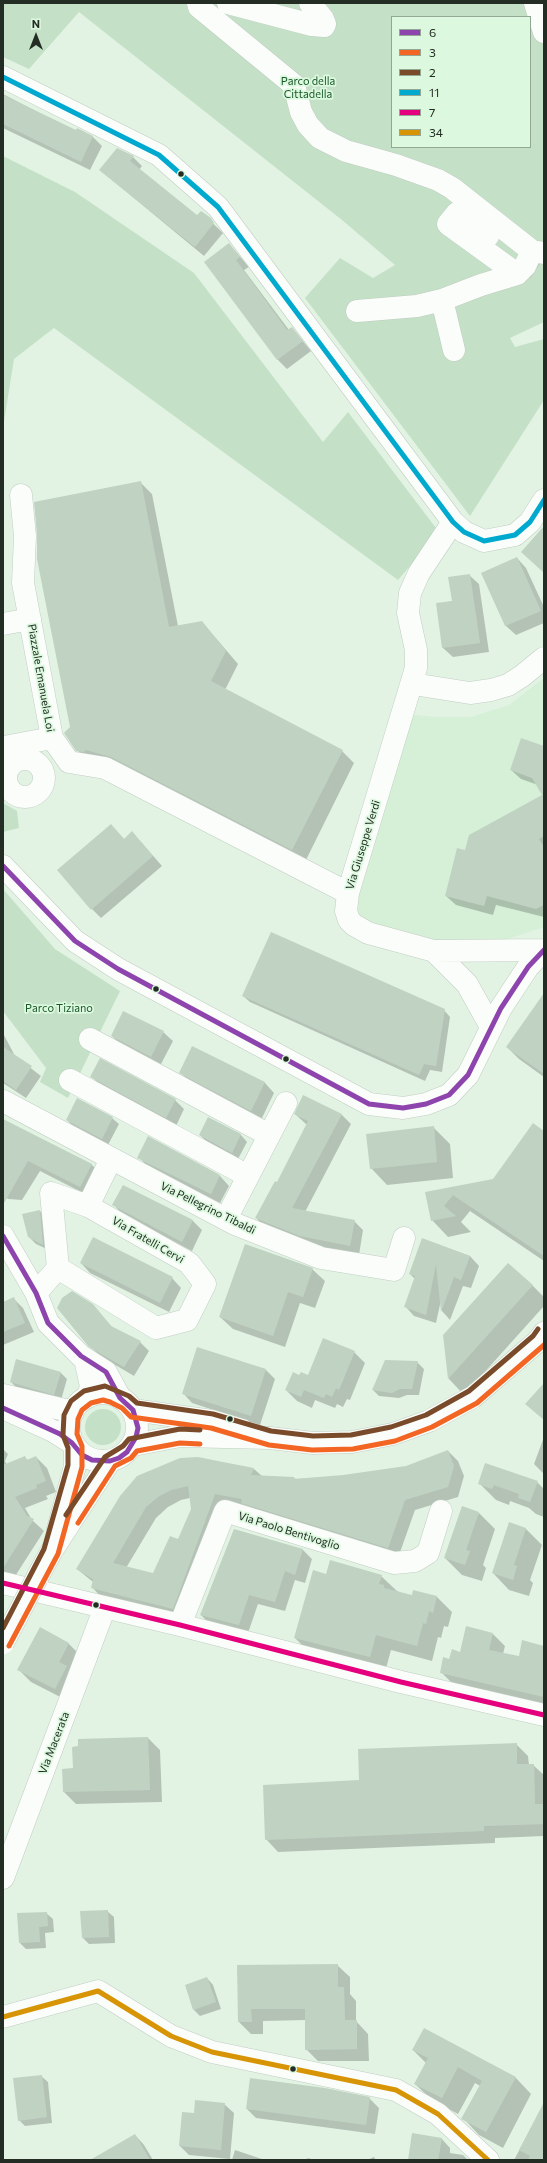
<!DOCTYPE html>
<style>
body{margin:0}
#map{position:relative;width:547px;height:2163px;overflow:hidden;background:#e2f3e4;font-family:Commissioner,sans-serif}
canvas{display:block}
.frame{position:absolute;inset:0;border:4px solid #232d24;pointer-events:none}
.legend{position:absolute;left:391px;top:16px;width:140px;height:132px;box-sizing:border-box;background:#dcf9df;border:1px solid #92a794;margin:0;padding:5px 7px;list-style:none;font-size:12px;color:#232d24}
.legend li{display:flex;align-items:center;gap:8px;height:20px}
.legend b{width:20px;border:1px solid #92a794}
.north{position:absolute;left:16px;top:16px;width:40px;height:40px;-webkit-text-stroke:3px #dcf9df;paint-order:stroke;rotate:0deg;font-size:11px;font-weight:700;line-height:16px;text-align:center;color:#232d24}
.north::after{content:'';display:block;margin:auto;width:14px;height:18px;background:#232d24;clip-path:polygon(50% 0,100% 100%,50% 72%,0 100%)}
</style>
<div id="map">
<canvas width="547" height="2163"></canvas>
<div class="frame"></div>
<ul class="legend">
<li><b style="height:5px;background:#8e44ad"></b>6</li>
<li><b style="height:5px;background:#f26522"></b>3</li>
<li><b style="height:5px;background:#7a4b2a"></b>2</li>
<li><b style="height:5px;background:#00a9ce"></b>11</li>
<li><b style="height:5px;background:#e5007d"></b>7</li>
<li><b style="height:5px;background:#d79405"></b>34</li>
</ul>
<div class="north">N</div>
</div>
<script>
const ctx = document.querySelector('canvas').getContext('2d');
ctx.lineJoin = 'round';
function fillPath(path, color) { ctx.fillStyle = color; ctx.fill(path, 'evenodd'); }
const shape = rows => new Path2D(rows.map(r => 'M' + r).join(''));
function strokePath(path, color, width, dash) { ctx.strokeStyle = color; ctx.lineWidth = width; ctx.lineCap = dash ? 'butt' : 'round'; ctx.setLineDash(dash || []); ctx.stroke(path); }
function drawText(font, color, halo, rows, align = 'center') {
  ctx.font = font + ' Commissioner,sans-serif'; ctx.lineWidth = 3.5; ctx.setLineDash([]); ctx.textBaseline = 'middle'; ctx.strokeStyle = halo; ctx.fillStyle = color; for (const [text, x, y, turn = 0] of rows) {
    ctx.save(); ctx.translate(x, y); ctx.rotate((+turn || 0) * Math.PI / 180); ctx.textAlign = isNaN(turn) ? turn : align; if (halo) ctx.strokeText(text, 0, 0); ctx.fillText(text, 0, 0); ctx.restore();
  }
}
fillPath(shape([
 [544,678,544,927,505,940,458,944,407,936,365,924,349,914,406,714,436,717,471,717,509,705]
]), '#d6f0d8');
fillPath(shape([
 [3,3,544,3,544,322,510,338,515,347,544,339,544,400,470,516,305,298,340,258,373,278,395,265,342,220,79,12,29,69,3,57],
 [392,17,530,17,530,147,392,147],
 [3,156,75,192,194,273,323,442,348,412,439,532,398,580,54,328,14,359,3,428],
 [3,803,17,811,19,828,3,832],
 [3,889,55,949,120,991,68,1098,40,1082,46,1068,3,1011],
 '85 1427a18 18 0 1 1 36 0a18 18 0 1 1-36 0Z'
]), '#c4e1c7');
fillPath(shape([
 [3,94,76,132,78,129,93,137,102,146,90,170,3,128],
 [133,157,142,166,139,170,197,217,201,212,223,233,204,256,100,170],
 [229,244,249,267,244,270,289,330,292,328,311,351,287,369,278,360,205,262],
 [140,482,152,494,178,626,202,622,238,664,225,690,342,751,354,763,305,862,89,762,77,750,65,732,71,728],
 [517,558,526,568,544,607,544,623,516,635,506,626,483,573],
 [469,575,479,584,489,652,453,657,443,648,437,604,453,601],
 [544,747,544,917,496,905,493,915,456,905,446,896,466,852,543,795,538,785,521,779,511,770],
 [111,825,124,839,141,842,162,866,101,918,92,909],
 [544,995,544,1077,519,1059,507,1047],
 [243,996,444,1010,450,1017,442,1072,430,1070,425,1081,250,1002],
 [163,1032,173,1041,160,1066,121,1045,112,1036],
 [3,1033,15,1056,41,1076,26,1098,3,1083],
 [193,1047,265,1083,274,1093,261,1120,190,1082,180,1072],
 [92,1077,175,1100,184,1109,176,1126,101,1086],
 [304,1096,342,1115,351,1124,305,1212,354,1221,363,1230,359,1255,310,1245,266,1228,256,1218,277,1183,307,1125,295,1114],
 [112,1118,119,1124,108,1145,73,1126,67,1120],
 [209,1118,241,1135,247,1142,238,1159,206,1141,200,1135],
 [3,1120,91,1164,102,1175,91,1197,40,1171,22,1200,8,1199,3,1195],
 [433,1127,450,1144,453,1178,387,1185,371,1168],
 [544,1132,544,1261,470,1211,461,1222,471,1232,448,1237,432,1220,426,1193,494,1180],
 [149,1138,220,1176,229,1186,220,1203,148,1167,139,1157],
 [123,1186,193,1221,202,1230,192,1251,123,1215,114,1205],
 [40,1211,46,1217,49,1250,36,1244,29,1237],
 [423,1239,470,1256,479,1266,471,1288,463,1286,450,1320,442,1311,441,1300,436,1323,414,1316,405,1306,415,1279,410,1274],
 [81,1263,172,1278,181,1288,169,1312,90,1273],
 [312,1269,325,1281,315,1308,300,1303,285,1347,233,1329,220,1317],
 [532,1285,544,1297,544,1306,464,1395,449,1379,444,1335],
 [13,1298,23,1308,34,1332,3,1345,3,1303],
 [92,1305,113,1328,140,1342,149,1351,134,1376,100,1356,90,1346],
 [198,1348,266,1370,275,1379,260,1425,192,1403,183,1393],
 [354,1352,365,1363,350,1400,347,1399,343,1407,337,1404,335,1408,315,1400,312,1408,297,1401,286,1390,300,1376,308,1376],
 [417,1362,424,1369,419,1395,407,1395,399,1398,379,1396,373,1390],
 [61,1373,67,1379,61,1400,17,1388,11,1382],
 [544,1437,544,1474,534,1464],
 [3,1449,8,1454,5,1461,7,1465,25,1458,28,1460,36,1457,47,1468,56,1492,46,1496,48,1499,25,1508,32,1520,44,1531,12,1581,3,1579],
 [448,1451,458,1461,464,1476,458,1497,415,1510,398,1558,225,1504,183,1618,102,1598,92,1587,93,1582,77,1569,121,1496,254,1469,262,1476,294,1478,296,1479,344,1476,406,1467],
 [190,1498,192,1509,178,1540,154,1575,126,1568,156,1518,168,1507,181,1500],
 [537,1482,544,1489,544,1517,536,1514,529,1508,510,1501,509,1505,496,1500,479,1483],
 [479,1513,495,1529,483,1565,486,1568,482,1581,462,1575,445,1558],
 [525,1528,542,1545,530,1580,533,1583,529,1596,509,1590,493,1573],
 [234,1530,303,1550,312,1559,305,1583,295,1580,285,1611,258,1604,248,1633,211,1625,201,1615],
 [327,1575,381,1576,397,1591,412,1597,437,1597,452,1612,448,1627,444,1626,441,1638,438,1637,432,1661,391,1650,385,1672,311,1654,295,1638],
 [40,1629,69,1644,81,1656,68,1701,31,1682,19,1670],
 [493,1634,505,1646,503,1654,520,1657,544,1647,544,1706,453,1684,441,1672,450,1660],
 [148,1738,160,1750,162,1802,76,1804,64,1792,74,1769,79,1740],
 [516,1744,528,1756,529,1765,533,1765,544,1775,544,1836,495,1838,495,1843,278,1852,266,1839],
 [107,1911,114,1917,115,1943,89,1944,83,1938],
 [46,1913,53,1919,54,1932,45,1933,46,1948,26,1949,20,1943],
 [337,1965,350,1977,350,1994,356,2001,356,2021,368,2034,369,2061,318,2061,306,2049,306,2020,263,2021,263,2034,251,2034,239,2022,238,1966],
 [207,1978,213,1985,221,2009,200,2016,194,2010],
 [413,2050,515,2077,531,2094,503,2148,479,2135,463,2118,480,2086,475,2083,458,2114,432,2100,415,2084,426,2063],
 [41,2076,48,2082,52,2123,25,2126,19,2120],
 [369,2098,379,2108,375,2134,256,2118,247,2109],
 [224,2104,234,2113,230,2159,189,2155,180,2146,195,2114],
 [537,2117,544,2121,544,2160,514,2160],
 [135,2135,144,2145,153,2160,92,2160],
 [441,2138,450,2148,450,2153,463,2155,468,2160,409,2160],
 [235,2150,265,2160,232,2160],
 [374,2157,376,2160,367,2160],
 [309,2158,312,2160,303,2160]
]), '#0003');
fillPath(shape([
 [3,95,76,130,77,128,93,136,81,162,3,124],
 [117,148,134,156,130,161,197,215,201,211,211,218,214,223,195,247,99,170],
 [229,243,240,257,236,260,287,330,292,327,303,341,277,360,204,262],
 [141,481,169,627,202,621,226,651,211,681,343,750,292,850,111,757,86,750,84,752,76,751,64,733,70,727,37,559,37,535,34,502],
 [544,526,544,573,521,552],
 [517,557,541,611,505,626,481,573],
 [470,574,480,643,442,648,436,603,452,601,448,577],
 [521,738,544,746,544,836,539,839,544,847,544,905,536,909,487,896,484,906,445,896,457,848,465,850,469,835,542,795,532,778,510,770],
 [111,824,124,839,132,831,153,856,91,910,57,870],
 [271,932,445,1009,436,1066,424,1064,419,1075,242,996],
 [544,993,544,1074,506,1047],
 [123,1011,164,1031,151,1057,111,1036],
 [192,1046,265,1082,251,1111,179,1073],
 [3,1047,32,1066,16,1090,3,1081],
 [100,1058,176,1099,166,1118,90,1077],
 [303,1095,342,1114,292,1208,355,1220,350,1246,300,1236,255,1218,275,1181,277,1182,308,1121,294,1114],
 [77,1098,113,1117,102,1139,66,1120],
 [208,1117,241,1134,232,1153,199,1135],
 [3,1119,92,1164,80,1187,28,1161,3,1205],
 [533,1123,544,1131,544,1256,453,1195,444,1206,456,1216,431,1221,425,1192,493,1179],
 [434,1126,437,1162,370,1169,366,1134],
 [148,1136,220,1175,211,1194,137,1158],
 [123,1185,193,1220,182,1242,112,1205],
 [40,1210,43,1245,28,1237,22,1214],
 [93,1237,173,1277,160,1303,80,1263],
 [422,1238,470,1256,461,1280,454,1277,441,1312,436,1264,426,1315,404,1307,415,1276,409,1274],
 [245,1244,313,1268,303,1297,288,1292,273,1336,219,1317],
 [508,1263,533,1285,448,1379,443,1335],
 [72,1291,93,1304,111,1326,141,1341,124,1367,89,1347,57,1308,62,1298],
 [14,1297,25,1323,3,1332,3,1302],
 [323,1338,355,1351,339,1390,336,1388,332,1397,326,1394,324,1398,304,1390,301,1397,285,1390,293,1372,299,1375,301,1372,308,1375],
 [197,1347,266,1369,251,1416,182,1394],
 [16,1359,61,1372,54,1395,10,1382],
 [385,1360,418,1361,412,1389,400,1389,392,1393,372,1390],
 [544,1383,544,1420,525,1404],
 [448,1450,454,1466,448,1487,405,1500,388,1548,241,1503,242,1499,215,1494,173,1609,91,1588,93,1579,76,1569,120,1496,137,1476,180,1458,198,1457,223,1462,254,1468,251,1475,294,1477,294,1479,343,1475,406,1466],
 [188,1486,191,1509,178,1539,170,1536,153,1573,113,1563,146,1507,158,1497,171,1490],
 [25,1456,27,1460,36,1456,46,1481,36,1485,37,1488,15,1497,27,1516,34,1519,3,1568,3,1465],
 [485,1463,538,1481,530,1502,518,1498,519,1494,494,1485,492,1489,478,1484],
 [462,1506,479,1512,466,1550,470,1551,465,1565,444,1558],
 [509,1522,526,1528,514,1565,517,1566,513,1580,492,1573],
 [234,1529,303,1549,295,1575,285,1571,275,1602,249,1595,239,1625,200,1615],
 [330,1560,382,1575,379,1584,384,1585,384,1588,412,1595,413,1590,437,1596,433,1613,429,1611,426,1624,423,1623,417,1646,376,1635,370,1657,294,1638,313,1570,326,1574],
 [466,1626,493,1633,489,1650,519,1656,522,1640,544,1646,544,1697,440,1673,443,1657,449,1659,452,1649,460,1652],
 [40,1627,69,1643,59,1662,67,1666,55,1689,17,1670],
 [148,1737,150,1790,63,1792,62,1769,73,1768,72,1747,78,1746,78,1739],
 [517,1743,517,1764,534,1764,535,1804,544,1804,544,1824,484,1826,484,1831,265,1840,263,1785,359,1780,358,1749],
 [108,1910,109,1937,82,1938,80,1911],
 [47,1912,48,1926,39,1927,40,1942,19,1943,17,1913],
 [338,1964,338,1987,344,1987,345,2020,357,2020,357,2049,305,2050,305,2009,251,2009,252,2022,238,2022,237,1965],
 [207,1977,216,2002,193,2010,185,1985],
 [424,2028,516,2077,486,2132,461,2119,482,2081,458,2067,442,2098,414,2084,428,2058,412,2050],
 [42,2075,47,2117,18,2121,13,2078],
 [250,2078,325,2088,370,2097,366,2125,246,2109],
 [195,2100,225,2103,221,2150,179,2146,182,2112,194,2113],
 [544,2102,544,2160,528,2160,530,2156,519,2150],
 [412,2133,442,2138,438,2160,408,2160],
 [135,2134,150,2160,90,2160]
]), '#c0d3c2');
strokePath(shape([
 [518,257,544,274]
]), '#bccbbe', 22, [22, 11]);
const minor = shape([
 [198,3,199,7,294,85,301,112,308,125,320,138,346,151,396,165,438,180,452,188,532,251,544,253],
 [228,3,312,25,324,26,325,24,323,19,310,3],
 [535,3,544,32],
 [3,77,159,155,218,207,453,522,464,532,484,541,515,535,530,522,544,500],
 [488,236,457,213,448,224,517,274],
 [442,300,454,350],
 [357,311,417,306,442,300,481,285,517,274,525,266,532,251],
 [21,495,25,536,23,583,52,738,69,762,105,768,348,893],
 [453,522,419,573,410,593,408,613,416,650,416,668,348,893,346,911,349,920,354,925,368,933,434,951,544,950],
 [3,624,30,619],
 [413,684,470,693,491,690,508,685,522,676,544,658],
 [4,747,52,738],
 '6 778a19 19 0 1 1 38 0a19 19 0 1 1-38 0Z',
 [3,866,75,941,118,969,369,1104,403,1108,426,1104,449,1095,468,1075,501,1008,528,967,544,950],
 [434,951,467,984,491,1027],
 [90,1039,269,1135],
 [70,1080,248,1176],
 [3,1101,235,1224,321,1258,394,1270,404,1238],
 [88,1206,111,1159],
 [226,1219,286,1103],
 [3,1236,36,1293,48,1323,81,1356,106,1372,120,1398],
 [36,1293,58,1268,51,1193,88,1206,189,1263,205,1284,187,1320,156,1328,58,1268],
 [85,1359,91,1386,88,1397],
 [3,1583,180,1625,401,1682,544,1715],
 [180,1625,225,1511,394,1563,415,1561,428,1553,441,1511],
 [3,1878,105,1607],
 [3,2017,98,1991,171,2036,212,2052,396,2090,438,2114,488,2160]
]);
const major = shape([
 '69 1427a34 34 0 1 1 68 0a34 34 0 1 1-68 0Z',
 [3,1395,73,1412],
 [3,1408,53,1431,72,1443],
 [133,1410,212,1421,242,1430],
 [133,1445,180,1436,270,1438,313,1443,352,1442,393,1434,429,1421,473,1397,538,1341,544,1333],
 [58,1529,75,1466,75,1447],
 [37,1578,51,1552,110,1461]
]);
strokePath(minor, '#c0cdc1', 23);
strokePath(major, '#c0cdc1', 23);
strokePath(minor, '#fbfdfb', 22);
strokePath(major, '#fbfdfb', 22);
const majorBridge = shape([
 [3,1643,37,1578]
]);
strokePath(majorBridge, '#c0cdc1', 23, []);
strokePath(majorBridge, '#fbfdfb', 22);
strokePath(shape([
 [3,866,75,941,118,969,369,1104,403,1108,426,1104,449,1095,468,1075,501,1008,528,967,544,950],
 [3,1236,36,1293,48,1323,81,1356,106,1372,120,1398,133,1410,138,1428,136,1437,127,1452,119,1458,110,1461,92,1460,82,1455,72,1443,60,1434,3,1408]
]), '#8e44ad', 5);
strokePath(shape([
 [78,1523,115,1466,131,1458,137,1451,180,1443,200,1444],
 [9,1646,58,1554,82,1467,82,1446,77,1434,78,1419,82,1410,91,1403,103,1400,110,1402,122,1408,131,1417,211,1428,269,1445,312,1450,353,1449,395,1441,432,1427,477,1403,544,1345]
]), '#f26522', 5);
strokePath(shape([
 [66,1515,105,1457,123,1446,129,1439,180,1429,200,1430],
 [3,1628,44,1549,68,1465,68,1448,63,1435,64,1415,71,1401,84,1391,105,1386,129,1396,137,1403,213,1414,271,1431,313,1436,351,1435,391,1427,426,1415,469,1391,533,1336,538,1329]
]), '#7a4b2a', 5);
strokePath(shape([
 [3,77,159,155,218,207,453,522,464,532,484,541,515,535,530,522,544,500]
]), '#00a9ce', 5);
strokePath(shape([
 [3,1583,180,1625,401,1682,544,1715]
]), '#e5007d', 5);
strokePath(shape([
 [3,2017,98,1991,171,2036,212,2052,396,2090,438,2114,488,2160]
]), '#d79405', 5);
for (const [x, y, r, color] of [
 [181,174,3.5,"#232d24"],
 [156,989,3.5,"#232d24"],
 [286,1059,3.5,"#232d24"],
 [230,1419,3.5,"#232d24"],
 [96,1605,3.5,"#232d24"],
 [293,2069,3.5,"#232d24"]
]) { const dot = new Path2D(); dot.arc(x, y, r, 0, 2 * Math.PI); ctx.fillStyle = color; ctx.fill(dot); strokePath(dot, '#dcf9df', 1.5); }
drawText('11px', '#195828', '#dcf9df', [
 ["Parco della",308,81],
 ["Cittadella",308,94],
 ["Parco Tiziano",59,1008]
]);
drawText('11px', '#232d24', '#dcf9df', [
 ["Piazzale Emanuela Loi",41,678,80],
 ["Via Giuseppe Verdi",363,845,-73],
 ["Via Pellegrino Tibaldi",208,1208,26],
 ["Via Fratelli Cervi",148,1240,30],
 ["Via Paolo Bentivoglio",289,1531,17],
 ["Via Macerata",54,1743,-69]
]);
</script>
